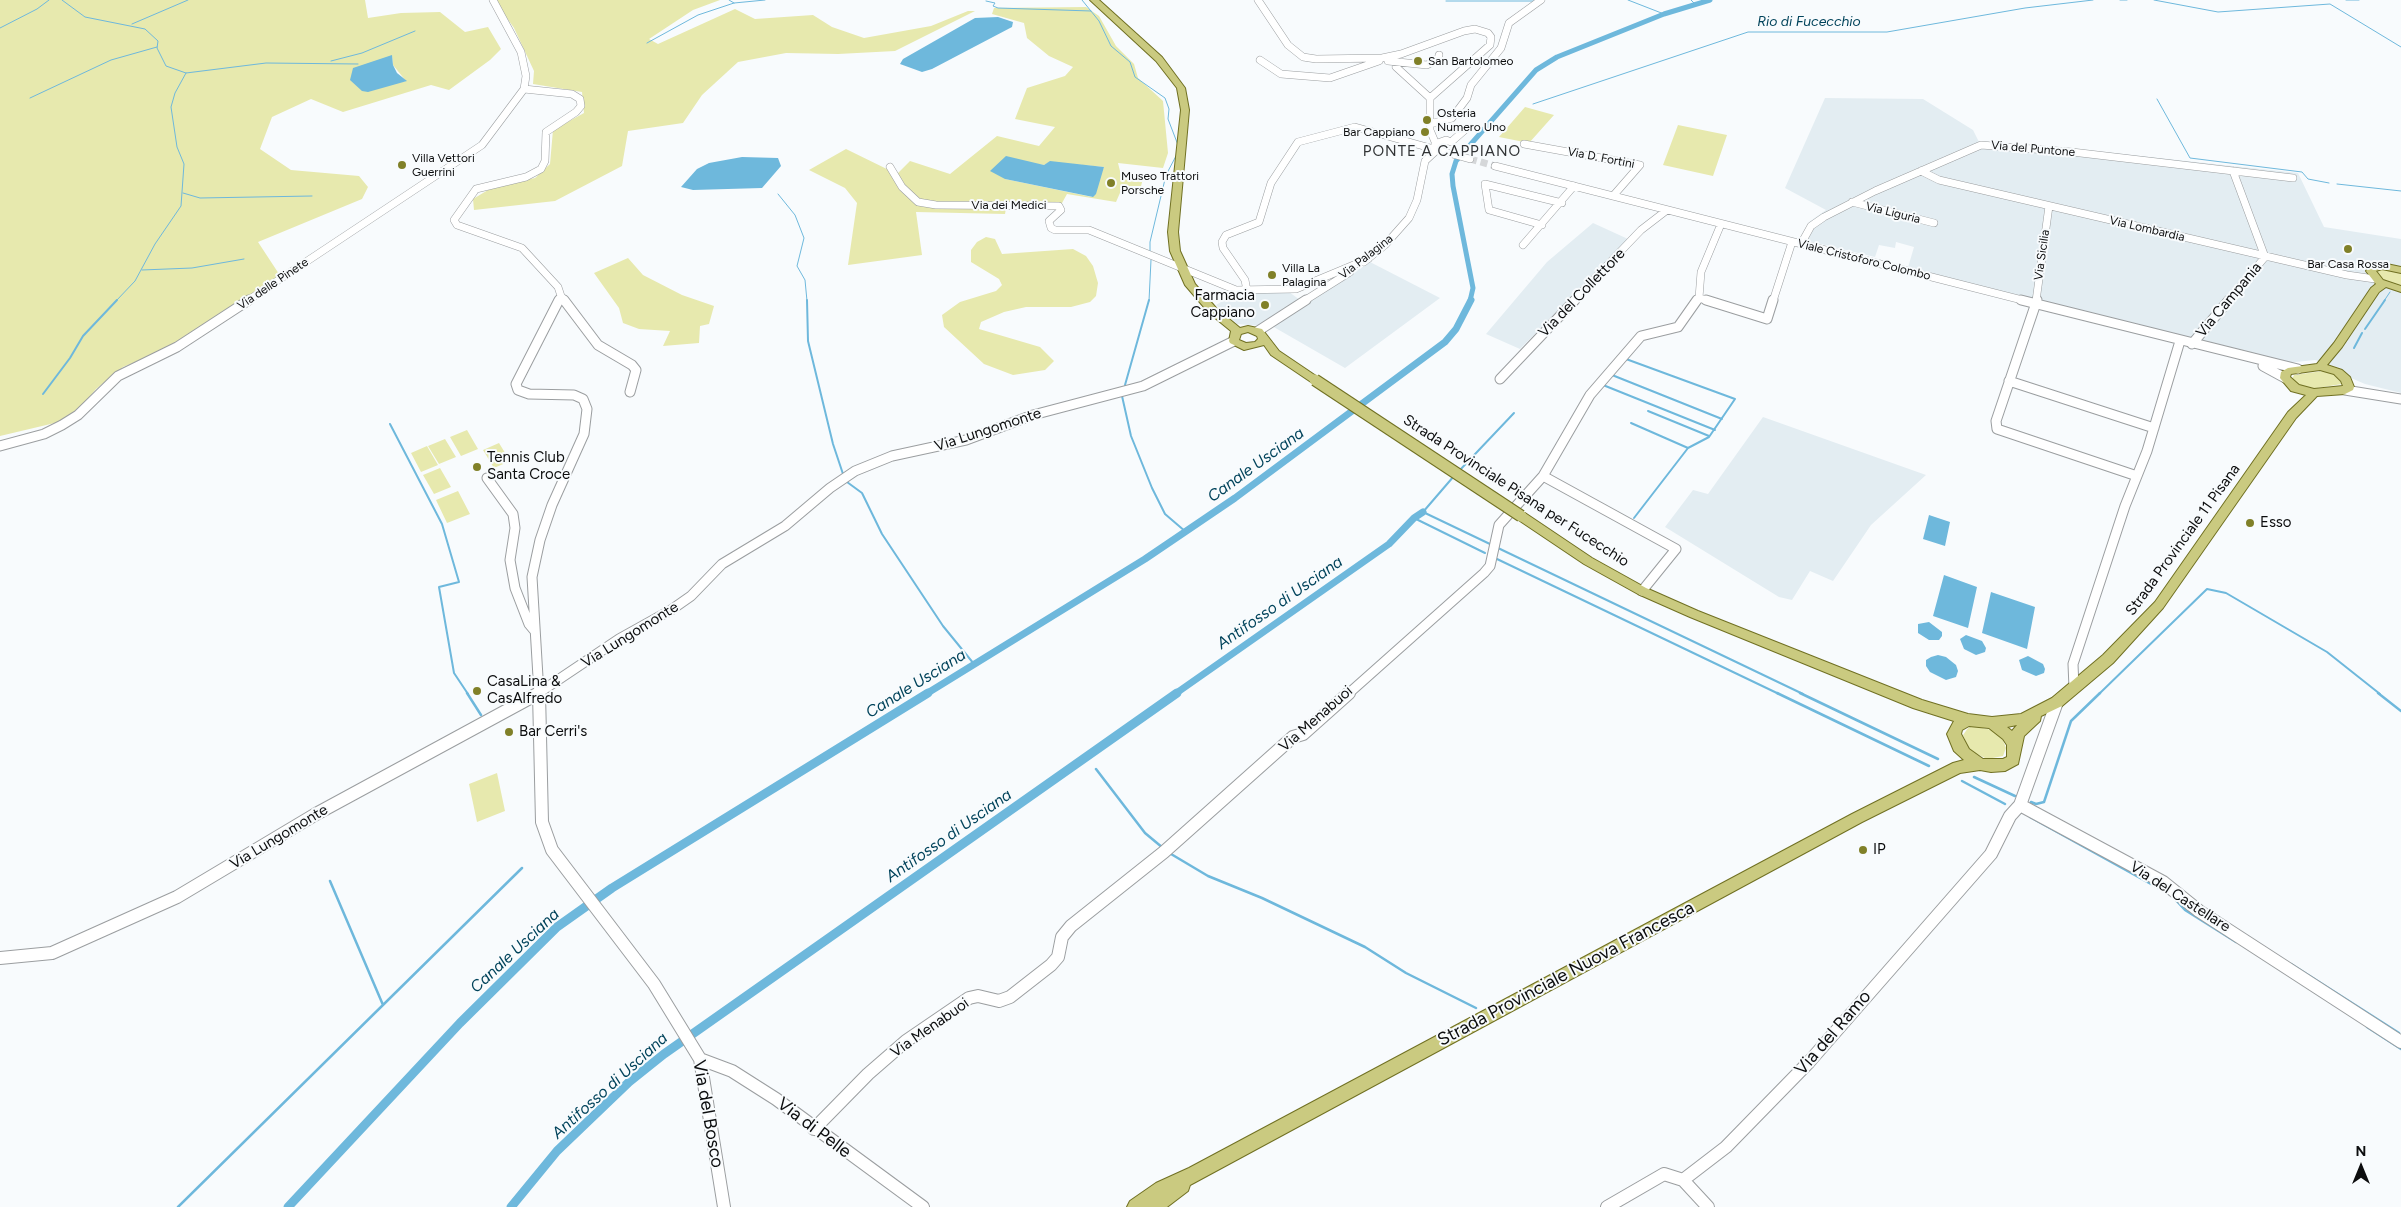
<!DOCTYPE html>
<style>
body{margin:0}
#map{position:relative;width:2401px;height:1207px;overflow:hidden;background:#f8fbfd;font-family:Figtree,sans-serif}
canvas{display:block}
.north{position:absolute;left:2336px;top:1142px;width:50px;height:50px;-webkit-text-stroke:4px #f8fbfd;paint-order:stroke;rotate:0deg;font-size:14px;font-weight:700;line-height:20px;text-align:center;color:#0c0d0e}
.north::after{content:'';display:block;margin:auto;width:18px;height:22px;background:#0c0d0e;clip-path:polygon(50% 0,100% 100%,50% 72%,0 100%)}
</style>
<div id="map">
<canvas width="2401" height="1207"></canvas>
<div class="north">N</div>
</div>
<script>
const ctx = document.querySelector('canvas').getContext('2d');
ctx.lineJoin = 'round';
function fillPath(path, color) { ctx.fillStyle = color; ctx.fill(path, 'evenodd'); }
const shape = rows => new Path2D(rows.map(r => 'M' + r).join(''));
function strokePath(path, color, width, dash) { ctx.strokeStyle = color; ctx.lineWidth = width; ctx.lineCap = dash ? 'butt' : 'round'; ctx.setLineDash(dash || []); ctx.stroke(path); }
function drawText(font, color, halo, rows, align = 'center') {
  ctx.font = font + ' Figtree,sans-serif'; ctx.lineWidth = 4; ctx.setLineDash([]); ctx.textBaseline = 'middle'; ctx.strokeStyle = halo; ctx.fillStyle = color; for (const [text, x, y, turn = 0] of rows) {
    ctx.save(); ctx.translate(x, y); ctx.rotate((+turn || 0) * Math.PI / 180); ctx.textAlign = isNaN(turn) ? turn : align; if (halo) ctx.strokeText(text, 0, 0); ctx.fillText(text, 0, 0); ctx.restore();
  }
}
fillPath(shape([
 [1825,98,1923,99,1973,130,1979,142,2066,148,2298,173,2324,227,2401,239,2401,393,2365,384,2351,378,2340,368,2315,360,2276,364,1907,271,1914,247,1896,242,1895,248,1879,245,1875,257,1800,239,1809,222,1826,210,1785,188],
 [1593,223,1628,239,1520,349,1486,334,1547,262],
 [1370,262,1440,298,1345,368,1272,326],
 [1289,292,1300,300,1261,326,1237,324,1216,305,1236,293],
 [1763,417,1926,475,1871,525,1833,581,1810,571,1792,600,1779,597,1665,527,1693,490,1708,494]
]), '#e3edf2');
fillPath(shape([
 [0,0,365,0,368,18,401,13,440,12,465,32,488,27,501,49,490,60,449,90,431,85,343,112,311,99,272,117,260,149,291,170,359,176,368,187,362,199,258,242,281,277,172,347,123,367,96,389,82,406,59,422,0,436],
 [392,56,393,65,406,81,362,91],
 [494,0,720,0,693,10,649,39,658,44,735,9,755,19,813,15,832,27,864,38,931,26,968,11,975,11,895,51,838,54,786,53,738,62,702,95,683,123,628,131,622,166,555,201,474,210,473,199,493,187,535,178,550,164,553,130,584,113,582,92,533,84,534,71,514,28],
 [1086,7,1099,16,1116,46,1134,64,1138,78,1163,101,1168,153,1163,168,1118,163,1121,175,1143,179,1141,186,1123,186,1116,202,1067,194,1062,203,1007,203,1005,214,916,212,922,255,848,265,857,203,845,188,809,170,846,149,897,174,910,161,950,174,997,136,1039,146,1055,127,1015,119,1027,88,1065,76,1073,67,1049,56,1027,38,1024,23,992,14,994,8],
 [1050,162,1104,167,1092,197,1005,179,1034,164,1044,165],
 [1525,107,1554,115,1529,143,1499,137],
 [1678,125,1727,135,1713,176,1663,165],
 [986,237,995,239,1002,254,1073,249,1086,256,1093,266,1098,283,1096,296,1090,302,1071,307,1026,307,1004,312,981,322,979,329,1040,347,1054,361,1045,370,1013,375,984,364,944,327,942,315,960,302,996,291,1002,285,999,279,971,262,971,250,977,242],
 [628,258,643,275,682,295,714,306,709,324,700,326,699,343,663,346,670,331,639,329,623,323,619,308,594,273],
 [2381,269,2401,273,2401,286,2383,281,2376,273],
 [2323,371,2335,374,2342,384,2311,389,2299,386,2292,379,2294,375],
 [467,430,478,449,461,456,450,437],
 [445,439,456,457,439,464,428,446],
 [499,443,510,461,494,468,483,450],
 [427,446,438,465,421,472,411,453],
 [440,468,451,487,434,494,423,475],
 [458,491,470,514,447,523,436,500],
 [1973,726,1992,730,2002,738,2006,748,2003,756,1987,759,1969,750,1963,735,1968,728],
 [497,773,505,811,477,822,469,784]
]), '#e7e9ae');
fillPath(shape([
 [998,17,1013,22,1012,27,932,69,922,72,900,64,903,59,975,18],
 [392,55,393,65,397,73,407,81,368,92,362,91,350,80,353,68],
 [1006,156,1044,165,1050,161,1104,167,1096,194,1093,197,1005,179,990,171],
 [742,157,778,158,781,166,762,188,693,190,681,187,697,169,709,163],
 [1929,515,1950,522,1945,546,1923,539],
 [1944,575,1977,587,1968,628,1933,616],
 [1991,592,2035,607,2027,649,1982,633],
 [1929,622,1942,632,1942,636,1939,640,1929,640,1918,633,1918,624],
 [1966,635,1982,641,1986,648,1985,652,1976,655,1964,649,1960,639],
 [1938,655,1946,657,1956,665,1958,671,1956,677,1946,680,1930,672,1926,666,1926,660,1931,657],
 [2028,656,2043,664,2045,669,2044,673,2036,676,2022,670,2019,660]
]), '#6eb8dc');
strokePath(shape([
 [62,0,85,17,145,29,158,41,157,48,166,66,186,73,266,63,358,64],
 [729,0,734,3],
 [1082,0,1099,21,1111,46,1130,62,1135,77,1165,98,1169,109,1168,119,1178,145],
 [1628,0,1664,14],
 [1691,0,1695,4],
 [2120,0,2127,0],
 [2154,0,2218,12,2330,4,2401,47],
 [2346,0,2359,0],
 [986,1,995,3,993,6,998,8,1091,11],
 [1446,1,1536,1],
 [132,24,188,0],
 [0,28,37,9,49,0],
 [647,43,698,15,734,3,765,0],
 [331,61,362,53,415,31],
 [30,98,111,60,157,47],
 [2157,99,2190,158,2302,172,2308,179,2329,183],
 [1533,104,1748,32,1887,32,2025,8,2093,0],
 [2337,184,2401,191],
 [183,193,200,198,312,196],
 [778,194,795,215,804,238,797,266,805,280,807,301],
 [1150,252,1150,242,1166,175,1176,156],
 [142,270,192,268,244,259],
 [116,301,135,281,155,244,181,206,184,164,177,147,171,107,175,93,186,73],
 [1149,301,1151,260],
 [2384,301,2390,292]
]), '#6eb8dc', 1);
strokePath(shape([
 [807,300,808,341,833,444,843,474],
 [2365,329,2385,300],
 [2354,348,2362,333],
 [1626,359,1735,399,1709,437,1688,448,1634,518],
 [1612,375,1722,419],
 [1125,385,1149,300],
 [1603,385,1715,430],
 [43,394,70,358,83,336,117,300],
 [1122,396,1131,436,1152,488,1165,514,1186,532],
 [1648,411,1709,436],
 [1631,423,1688,448],
 [390,424,442,524,459,582,439,587,454,673,468,694],
 [1459,471,1514,413],
 [1454,476,1423,512,1492,545],
 [847,482,862,493,882,534,943,626,974,664],
 [1414,518,1485,553],
 [1498,548,1803,694],
 [1497,559,1779,694],
 [2099,694,2207,589,2226,593,2327,652,2380,694]
]), '#6eb8dc', 2);
strokePath(shape([
 [467,693,481,715],
 [1777,693,1929,766],
 [1800,693,1938,759],
 [2378,693,2401,711],
 [1096,769,1145,833,1163,848],
 [1974,777,2015,796],
 [1962,781,2005,804],
 [2031,802,2036,804,2044,802,2071,721,2100,693],
 [2030,817,2169,894],
 [1171,854,1208,876,1262,898,1365,947,1406,973,1476,1008],
 [330,881,383,1005],
 [2173,897,2185,910,2236,942],
 [2291,964,2399,1033],
 [2367,1027,2401,1049],
 [178,1207,522,868]
]), '#6eb8dc', 2.5);
strokePath(shape([
 [1470,301,1473,288,1453,186,1452,174,1456,161,1536,70,1557,57,1664,14,1710,0]
]), '#6eb8dc', 5);
strokePath(shape([
 [926,694,1145,559,1235,498,1445,342,1456,329,1471,300],
 [1175,694,1389,544,1414,518,1423,512]
]), '#6eb8dc', 7);
strokePath(shape([
 [288,1207,460,1023,557,927,612,888,928,693],
 [511,1207,557,1151,629,1082,664,1054,1177,693]
]), '#6eb8dc', 9);
strokePath(shape([
 [1470,159,1495,166]
]), '#d5d7d9', 7, [7, 4]);
const minorFar2 = shape([
 [1258,0,1288,45,1303,57,1316,59,1382,58,1401,54,1464,31,1475,29,1488,33,1491,37,1490,45,1430,98,1430,130,1438,149],
 [1260,60,1281,74,1330,78,1379,61],
 [1388,61,1427,65,1438,59,1439,55],
 [1396,67,1430,98],
 [524,89,572,94,580,99,581,106,576,112,546,132,545,161,541,169,526,177,476,189,454,220,457,225,522,248,558,287,561,296,558,301],
 [1430,124,1452,118,1467,98,1471,85,1501,48,1509,23,1541,0],
 [1435,144,1446,140,1451,142,1466,129],
 [1524,144,1640,165,1613,196],
 [1495,166,2026,301],
 [890,167,902,187,918,202,936,205,1059,206,1061,210,1049,221,1051,228,1055,230,1089,230,1236,290,1296,289,1368,259],
 [1921,171,1939,180,2347,275,2375,279],
 [1852,202,1934,223],
 [1542,225,1489,210,1485,184,1562,203],
 [1801,244,1811,226,1824,217,1875,191,1981,145,2072,152,2293,178],
 [1523,245,1574,186],
 [1364,262,1385,245,1409,218,1417,200,1425,161,1438,149],
 [1247,291,1245,280,1223,248,1222,242,1226,235,1259,222,1271,183,1298,142,1355,127,1470,159],
 [561,296,565,301],
 [1699,298,1710,301],
 [247,301,482,145,524,89,526,76,521,52,493,0],
 [1304,301,1350,272],
 [1573,301,1641,230,1667,210],
 [1697,301,1699,298,1701,272,1721,224],
 [1773,301,1792,242],
 [2036,301,2049,206],
 [2228,301,2265,257,2233,171]
]);
const minorFar1 = shape([
 [564,300,598,345,632,365,636,370,630,392],
 [1706,300,1767,319,1773,300],
 [2021,300,2298,369],
 [2037,300,1996,421,1997,429,2137,476],
 [1258,331,1306,300],
 [2192,344,2229,300],
 [2263,366,2285,378],
 [1500,379,1575,300],
 [2009,381,2154,428],
 [2345,390,2401,399],
 [0,446,44,434,62,425,78,415,118,376,177,347,249,300],
 [1543,476,1676,549,1642,591],
 [487,478,513,514,515,528,510,560,515,588,529,624,534,630],
 [2074,688,2073,664,2125,506,2147,451,2180,341],
 [537,694,619,639,671,610,691,596,722,564,785,526,830,488,855,471,892,456,966,440,1033,415,1143,386,1234,341],
 [539,694,532,577,540,540,552,505,584,434,587,409,583,399,574,395,529,394,518,390,516,384,559,300],
 [1348,694,1484,573,1490,566,1499,525,1543,476,1590,395,1641,336,1678,327,1697,300]
]);
const minor = shape([
 [539,693,542,822,552,850,654,984,700,1059,724,1207],
 [2020,805,2163,882,2199,911,2401,1042],
 [0,958,52,953,177,897,316,814,539,693],
 [700,1059,732,1071,776,1099,923,1207],
 [814,1129,868,1074,906,1041,969,998,978,996,999,1001,1010,997,1051,965,1058,957,1062,937,1071,926,1164,852,1293,737,1303,734,1349,693],
 [1683,1180,1708,1207],
 [1607,1207,1664,1174,1683,1180,1726,1147,1809,1062,1991,854,2010,816,2020,805,2057,702]
]);
const major = shape([
 [1090,0,1099,0,1162,57,1185,88,1189,110,1178,232,1180,251,1195,284,1217,309,1240,328,1248,326,1262,329,1279,351,1319,378,1320,380,1319,382,1311,382,1271,355,1264,345,1244,350,1230,343,1229,341,1231,331,1209,313,1185,285,1170,251,1168,232,1181,110,1177,88,1156,61,1090,0],
 [1248,332,1257,336,1258,339,1255,342,1246,343,1239,340,1241,334,1248,332],
 [2382,263,2401,267,2401,273,2382,269,2376,271,2383,280,2401,286,2401,292,2386,287,2379,292,2342,347,2327,365,2342,370,2350,377,2354,387,2353,390,2345,394,2317,396,2296,418,2163,608,2113,663,2062,706,2041,716,2040,721,2024,736,2018,764,2005,771,1991,772,1980,770,1960,773,1862,822,1190,1185,1188,1191,1167,1207,1127,1207,1130,1201,1156,1183,1189,1168,1852,814,1953,763,1964,760,1954,751,1947,734,1954,721,1913,708,1690,617,1638,594,1584,564,1517,519,1515,516,1517,513,1525,513,1592,558,1646,588,1698,611,1922,700,1968,714,1992,717,2021,714,2052,698,2103,655,2155,602,2288,412,2306,395,2291,391,2280,378,2281,372,2288,368,2317,364,2334,343,2371,288,2376,284,2366,271,2371,265,2382,263],
 [2320,370,2334,374,2341,381,2343,386,2314,389,2299,385,2290,377,2291,374,2320,370],
 [2017,725,2012,731,2007,727,2017,725],
 [1969,726,1989,728,2003,739,2007,745,2007,757,2003,759,1983,759,1969,749,1961,734,1962,730,1969,726]
]);
strokePath(minorFar2, '#9b9ea0', 8);
strokePath(minorFar1, '#9b9ea0', 11);
strokePath(minor, '#9b9ea0', 14);
strokePath(major, '#707022', 2);
strokePath(minorFar2, '#fff', 7);
strokePath(minorFar1, '#fff', 9);
strokePath(minor, '#fff', 12);
fillPath(major, '#caca80');
const majorBridge = shape([
 [1315,380,1521,516]
]);
strokePath(majorBridge, '#707022', 13, []);
strokePath(majorBridge, '#caca80', 11);
for (const [x, y, r, color] of [
 [1418,61,5,"#808028"],
 [1427,120,5,"#808028"],
 [1425,132,5,"#808028"],
 [402,165,5,"#808028"],
 [1111,183,5,"#808028"],
 [2348,249,5,"#808028"],
 [1272,275,5,"#808028"],
 [1265,305,5,"#808028"],
 [477,467,5,"#808028"],
 [2250,523,5,"#808028"],
 [477,691,5,"#808028"],
 [509,732,5,"#808028"],
 [1863,850,5,"#808028"]
]) { const dot = new Path2D(); dot.arc(x, y, r, 0, 2 * Math.PI); ctx.fillStyle = color; ctx.fill(dot); strokePath(dot, '#f8fbfd', 2); }
drawText('12px', '#0c0d0e', '#f8fbfd', [
 ["San Bartolomeo",1428,61],
 ["Osteria",1437,113],
 ["Numero Uno",1437,127],
 ["Bar Cappiano",1415,132,"right"],
 ["Villa Vettori",412,158],
 ["Guerrini",412,172],
 ["Museo Trattori",1121,176],
 ["Porsche",1121,190],
 ["Bar Casa Rossa",2348,264,"center"],
 ["Villa La",1282,268],
 ["Palagina",1282,282]
], 'left');
drawText('12px', '#0c0d0e', '#f8fbfd', [
 ["Via del Puntone",2033,149,5],
 ["Via D. Fortini",1601,158,11],
 ["Via dei Medici",1009,205],
 ["Via Liguria",1893,213,14],
 ["Via Lombardia",2147,229,13],
 ["Via Sicilia",2042,255,-82],
 ["Via Palagina",1366,257,-38],
 ["Viale Cristoforo Colombo",1864,260,14],
 ["Via delle Pinete",273,284,-34]
]);
drawText('italic 14px', '#01435b', '#f8fbfd', [
 ["Rio di Fucecchio",1809,22]
]);
ctx.letterSpacing = '1px';
drawText('15px', '#313335', '#f8fbfd', [
 ["PONTE A CAPPIANO",1442,152]
]);
ctx.letterSpacing = '0px';
drawText('15px', '#0c0d0e', '#f8fbfd', [
 ["Via del Collettore",1582,293,-46],
 ["Via Campania",2229,300,-50],
 ["Via Lungomonte",988,430,-18],
 ["Strada Provinciale Pisana per Fucecchio",1516,491,33],
 ["Strada Provinciale 11 Pisana",2183,540,-54],
 ["Via Lungomonte",630,635,-32],
 ["Via Menabuoi",1316,719,-41],
 ["Via Lungomonte",279,837,-31],
 ["Via del Castellare",2180,897,33],
 ["Via Menabuoi",930,1028,-35]
]);
drawText('15px', '#0c0d0e', '#f8fbfd', [
 ["Farmacia",1255,296,"right"],
 ["Cappiano",1255,313,"right"],
 ["Tennis Club",487,458],
 ["Santa Croce",487,475],
 ["Esso",2260,523],
 ["CasaLina &",487,682],
 ["CasAlfredo",487,699],
 ["Bar Cerri's",519,732],
 ["IP",1873,850]
], 'left');
drawText('italic 16px', '#01435b', '#f8fbfd', [
 ["Canale Usciana",1256,465,-36],
 ["Antifosso di Usciana",1280,603,-35],
 ["Canale Usciana",916,684,-32],
 ["Antifosso di Usciana",949,836,-35],
 ["Canale Usciana",515,951,-43],
 ["Antifosso di Usciana",610,1086,-42]
]);
drawText('18px', '#0c0d0e', '#f8fbfd', [
 ["Strada Provinciale Nuova Francesca",1566,974,-28],
 ["Via del Ramo",1833,1033,-49],
 ["Via del Bosco",708,1114,80],
 ["Via di Pelle",814,1128,37]
]);
</script>
